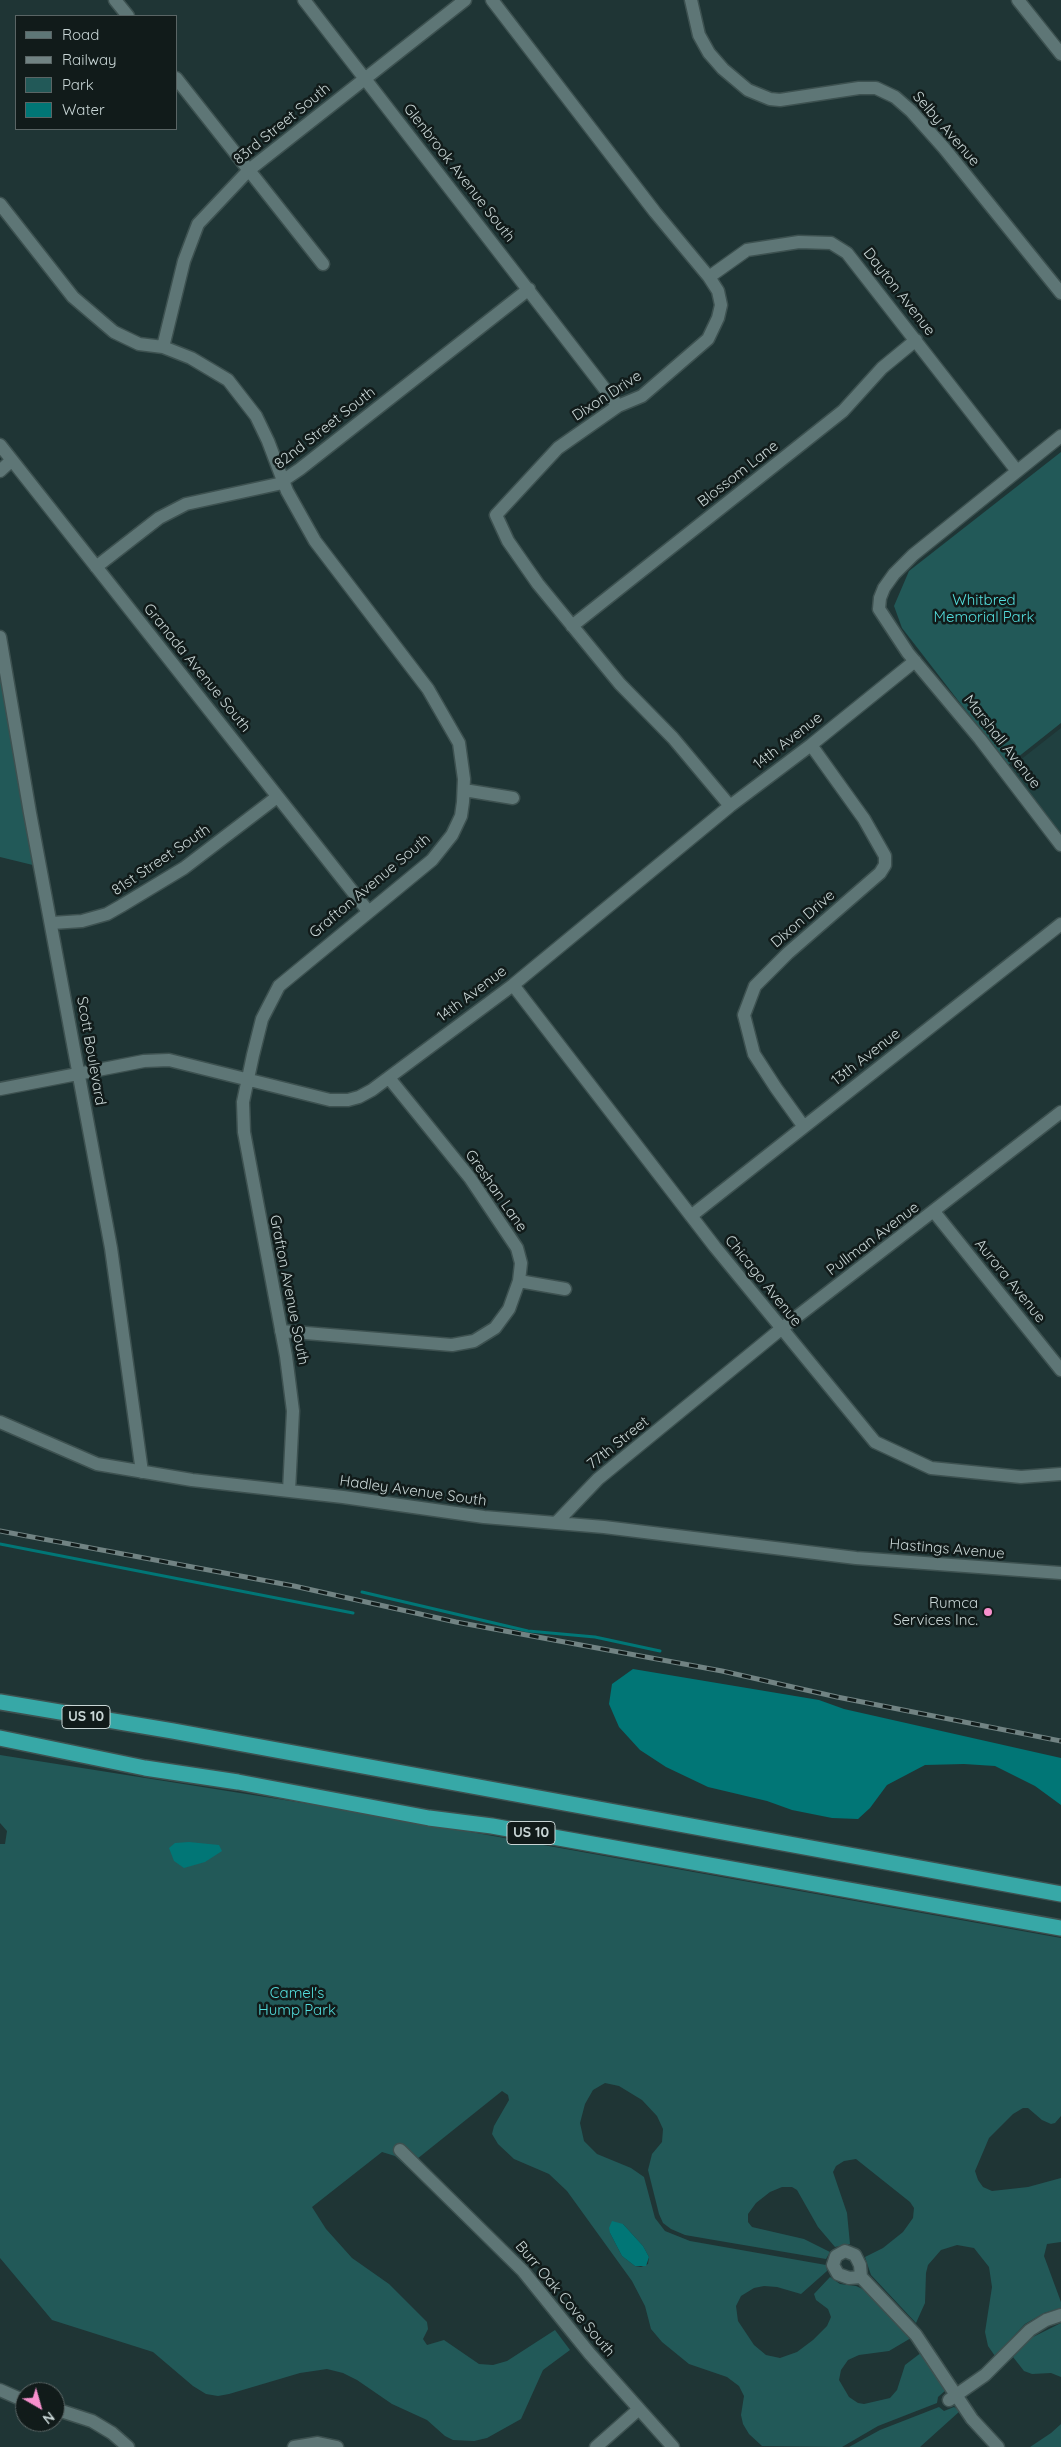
<!DOCTYPE html>
<style>
body{margin:0}
#map{position:relative;width:1061px;height:2447px;overflow:hidden;background:#1f3535;font-family:Quicksand,sans-serif}
canvas{display:block}
.legend{position:absolute;left:15px;top:15px;width:162px;height:115px;box-sizing:border-box;background:#111b1a;border:1px solid #5a6565;margin:0;padding:6px 9px;list-style:none;font-size:15px;color:#c8d5d5}
.legend li{display:flex;align-items:center;gap:10px;height:25px}
.legend b{width:25px;border:1px solid #5a6565}
.north{position:absolute;left:15px;top:2382px;width:50px;height:50px;box-sizing:border-box;background:#111b1a;border:1px solid #5a6565;border-radius:50%;rotate:142deg;font-size:14px;font-weight:700;line-height:20px;text-align:center;color:#c8d5d5}
.north::after{content:'';display:block;margin:auto;width:18px;height:22px;background:#f790cd;clip-path:polygon(50% 0,100% 100%,50% 72%,0 100%)}
</style>
<div id="map">
<canvas width="1061" height="2447"></canvas>
<ul class="legend">
<li><b style="height:6px;background:#5e7676"></b>Road</li>
<li><b style="height:6px;background:#718383"></b>Railway</li>
<li><b style="height:14px;background:#225958"></b>Park</li>
<li><b style="height:14px;background:#017676"></b>Water</li>
</ul>
<div class="north">N</div>
</div>
<script>
const ctx = document.querySelector('canvas').getContext('2d');
ctx.lineJoin = 'round';
function fillPath(path, color) { ctx.fillStyle = color; ctx.fill(path, 'evenodd'); }
const shape = rows => new Path2D(rows.map(r => 'M' + r).join(''));
function strokePath(path, color, width, dash) { ctx.strokeStyle = color; ctx.lineWidth = width; ctx.lineCap = dash ? 'butt' : 'round'; ctx.setLineDash(dash || []); ctx.stroke(path); }
function drawText(font, color, halo, rows, align = 'center') {
  ctx.font = font + ' Quicksand,sans-serif'; ctx.lineWidth = 5; ctx.setLineDash([]); ctx.textBaseline = 'middle'; ctx.strokeStyle = halo; ctx.fillStyle = color; for (const [text, x, y, turn = 0] of rows) {
    ctx.save(); ctx.translate(x, y); ctx.rotate((+turn || 0) * Math.PI / 180); ctx.textAlign = isNaN(turn) ? turn : align; if (halo) ctx.strokeText(text, 0, 0); ctx.fillText(text, 0, 0); ctx.restore();
  }
}
fillPath(shape([
 [1061,728,1061,844,1005,772]
]), '#204040');
fillPath(shape([
 [1061,452,1061,723,1008,765,902,628,894,606,909,571],
 [0,637,41,867,0,857],
 [0,1755,354,1811,1061,1938,1061,2116,1055,2123,1051,2124,1042,2120,1028,2108,1023,2108,1013,2114,989,2138,975,2171,978,2180,983,2187,992,2191,1028,2187,1061,2178,1061,2242,1047,2244,1044,2256,1061,2302,1061,2308,1044,2313,1025,2324,995,2356,988,2346,985,2332,992,2287,989,2267,974,2248,957,2245,941,2250,928,2265,926,2273,925,2303,916,2323,871,2275,865,2257,883,2248,903,2232,913,2218,914,2208,910,2202,856,2159,844,2161,836,2166,833,2172,847,2213,850,2244,835,2247,818,2227,797,2190,792,2187,782,2187,770,2192,756,2203,748,2214,748,2222,752,2227,804,2239,830,2252,826,2259,714,2240,685,2235,671,2229,663,2223,659,2214,648,2170,652,2154,662,2142,663,2129,657,2116,642,2100,619,2086,605,2083,593,2090,585,2104,580,2123,584,2141,597,2154,631,2168,644,2177,655,2218,665,2231,690,2241,826,2265,827,2271,801,2294,777,2287,764,2286,754,2288,741,2296,736,2306,738,2321,754,2345,766,2355,780,2358,797,2352,813,2340,827,2326,831,2317,828,2309,816,2300,814,2294,830,2277,840,2284,856,2286,867,2291,911,2338,889,2351,859,2355,848,2360,841,2370,839,2380,849,2397,858,2403,864,2404,890,2398,897,2390,905,2365,922,2352,946,2390,938,2397,937,2403,878,2426,842,2447,762,2446,749,2434,743,2424,741,2415,744,2396,739,2386,727,2377,689,2364,662,2342,651,2329,645,2306,632,2281,567,2191,549,2174,514,2159,498,2144,492,2134,494,2126,509,2100,508,2095,502,2091,407,2167,395,2156,382,2152,312,2207,326,2229,352,2258,389,2284,427,2322,428,2329,423,2339,427,2345,444,2340,479,2364,493,2365,507,2361,555,2330,570,2350,543,2370,521,2419,487,2438,474,2441,453,2440,445,2436,427,2420,392,2404,357,2380,343,2373,327,2369,300,2373,229,2394,218,2396,206,2394,193,2386,153,2352,52,2320,0,2258,0,1844,5,1844,7,1831,0,1823],
 [623,2224,643,2246,649,2257,648,2264,641,2267,635,2266,622,2256,610,2233],
 [1061,2323,1061,2377,1051,2373,1032,2374,1024,2371,1013,2357,1031,2338],
 [939,2407,944,2411,954,2407,960,2411,920,2447,849,2447,880,2430],
 [1061,2424,1061,2447,1030,2447,1051,2433]
]), '#225958');
fillPath(shape([
 [633,1669,819,1700,844,1709,1061,1758,1061,1805,1035,1786,995,1766,964,1764,925,1765,887,1785,870,1808,858,1819,832,1818,792,1810,767,1801,708,1787,666,1767,640,1750,619,1727,609,1704,612,1684],
 [189,1842,219,1845,222,1851,205,1862,184,1868,174,1861,169,1848,175,1843],
 [612,2221,623,2224,643,2246,649,2257,646,2266,635,2266,622,2256,610,2233,609,2228]
]), '#017676');
strokePath(shape([
 [0,1544,353,1613],
 [362,1592,528,1631,595,1637,660,1651]
]), '#017676', 3);
const minor = shape([
 [115,0,128,16],
 [304,0,618,406],
 [492,0,655,212,709,277,718,291,721,305,718,318,708,339,642,396,618,406,558,448,496,515,508,541,538,584,620,684,673,738,730,806],
 [691,0,699,35,709,53,723,69,748,90,770,99,780,100,859,88,876,88,895,97,911,111,944,148,1061,293],
 [1018,0,1061,54],
 [176,78,323,264],
 [0,204,73,297,114,332,139,344,163,347,191,358,228,380,256,416,268,441,287,491,315,541,428,689,459,743,464,779,463,802,461,816,452,835,432,860,279,986,262,1019,253,1055,243,1102,244,1132,286,1356,293,1411,289,1491],
 [709,277,747,250,799,242,831,243,847,253,1017,471],
 [163,347,184,261,198,224,249,170,465,0],
 [1061,436,913,555,894,574,884,588,880,598,879,609,908,653,980,739,1061,845],
 [0,445,368,911],
 [0,471,12,460],
 [96,567,159,518,186,504,278,484,300,469,529,289],
 [572,626,843,411,882,368,916,340],
 [0,637,30,813,111,1248,142,1472],
 [464,790,513,798],
 [52,923,82,921,107,914,121,906,184,868,277,797],
 [513,985,715,1247,875,1442,931,1468,1021,1477,1061,1474],
 [0,1089,144,1061,169,1060,330,1100,348,1100,359,1097,372,1090,513,985,730,806,811,745,915,661],
 [804,1127,776,1088,754,1054,744,1015,755,986,788,953,880,873,885,865,885,856,864,819,811,745],
 [935,1213,1061,1370],
 [691,1216,1061,924],
 [519,1281,565,1289],
 [281,1331,452,1345,474,1341,495,1328,509,1309,519,1281,521,1263,517,1248,470,1178,389,1078],
 [0,1422,97,1464,192,1480,343,1497,484,1517,604,1527,856,1558,1061,1573],
 [556,1523,598,1479,781,1329,1061,1112],
 [400,2150,523,2271,590,2354,673,2447],
 [861,2277,849,2278,838,2274,833,2265,836,2256,845,2251,855,2255,860,2265,861,2277,916,2335,972,2419,998,2447],
 [0,2390,25,2401],
 [949,2400,985,2375,1030,2330,1046,2320,1061,2315],
 [55,2409,92,2421,112,2433,128,2447],
 [294,2447,318,2443,337,2447],
 [596,2447,639,2409]
]);
const highway = shape([
 [0,1702,173,1731,1061,1894],
 [0,1738,145,1768,238,1782,429,1818,492,1826,1061,1928]
]);
strokePath(minor, '#3d5150', 15);
strokePath(highway, '#3d5150', 18);
strokePath(minor, '#5e7676', 12);
strokePath(highway, '#37a8a7', 15);
const rail = shape([
 [0,1531,294,1586,456,1622,722,1671,837,1697,1061,1741]
]);
strokePath(rail, '#718383', 5);
strokePath(rail, '#111b1a', 3, [9]);
for (const [x, y, r, color] of [
 [988,1612,5,"#f790cd"]
]) { const dot = new Path2D(); dot.arc(x, y, r, 0, 2 * Math.PI); ctx.fillStyle = color; ctx.fill(dot); strokePath(dot, '#111b1a', 2); }
for (const [x, y, w] of [
 [86,1717,48],
 [531,1833,48]
]) { const box = new Path2D(); box.roundRect(x - w / 2, y - 11.5, w, 23, 4); ctx.fillStyle = '#111b1a'; ctx.fill(box); strokePath(box, '#c8d5d5', 1); }
drawText('bold 14px', '#c8d5d5', null, [
 ["US 10",86,1717],
 ["US 10",531,1833]
]);
drawText('15px', '#c8d5d5', '#111b1a', [
 ["83rd Street South",282,124,-39],
 ["Selby Avenue",946,129,49],
 ["Glenbrook Avenue South",459,173,52],
 ["Dayton Avenue",899,292,52],
 ["Dixon Drive",607,396,-33],
 ["82nd Street South",325,428,-38],
 ["Blossom Lane",738,474,-38],
 ["Granada Avenue South",197,668,51],
 ["14th Avenue",788,741,-38],
 ["Marshall Avenue",1002,742,52],
 ["81st Street South",161,860,-34],
 ["Grafton Avenue South",370,886,-40],
 ["Dixon Drive",803,919,-41],
 ["14th Avenue",472,994,-37],
 ["Scott Boulevard",91,1051,80],
 ["13th Avenue",866,1057,-38],
 ["Greshan Lane",496,1191,55],
 ["Pullman Avenue",873,1239,-37],
 ["Chicago Avenue",763,1281,51],
 ["Aurora Avenue",1010,1281,51],
 ["Grafton Avenue South",289,1290,79],
 ["77th Street",618,1443,-39],
 ["Hadley Avenue South",413,1491,8],
 ["Hastings Avenue",947,1549,5],
 ["Burr Oak Cove South",565,2299,50]
]);
drawText('15px', '#54dedd', '#111b1a', [
 ["Whitbred",984,600],
 ["Memorial Park",984,617],
 ["Camel's",297,1993],
 ["Hump Park",297,2010]
]);
drawText('15px', '#c8d5d5', '#111b1a', [
 ["Rumca",978,1603],
 ["Services Inc.",978,1620]
], 'right');
</script>
